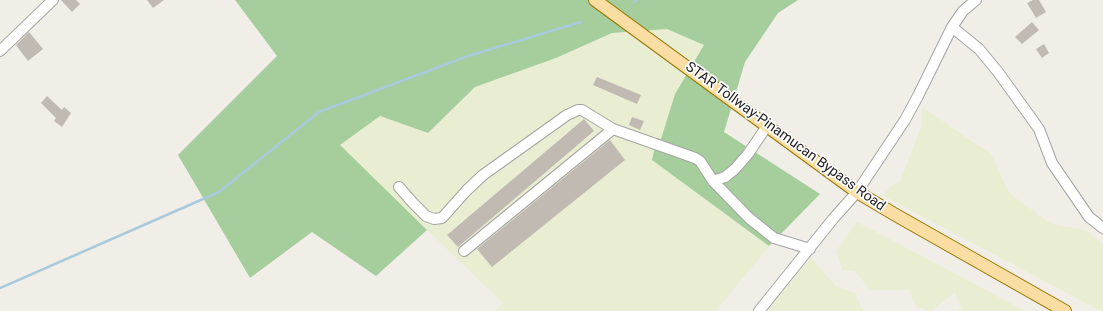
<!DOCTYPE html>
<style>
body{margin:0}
canvas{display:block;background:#f0eee6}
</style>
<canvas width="1103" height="311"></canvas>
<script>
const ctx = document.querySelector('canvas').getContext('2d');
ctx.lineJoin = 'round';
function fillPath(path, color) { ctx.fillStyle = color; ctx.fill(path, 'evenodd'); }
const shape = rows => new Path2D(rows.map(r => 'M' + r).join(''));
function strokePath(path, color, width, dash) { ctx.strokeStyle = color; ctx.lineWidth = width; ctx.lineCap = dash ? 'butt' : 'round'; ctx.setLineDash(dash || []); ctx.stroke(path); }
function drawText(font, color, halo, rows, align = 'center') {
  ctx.font = font + ' Roboto,sans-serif'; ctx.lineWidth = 3.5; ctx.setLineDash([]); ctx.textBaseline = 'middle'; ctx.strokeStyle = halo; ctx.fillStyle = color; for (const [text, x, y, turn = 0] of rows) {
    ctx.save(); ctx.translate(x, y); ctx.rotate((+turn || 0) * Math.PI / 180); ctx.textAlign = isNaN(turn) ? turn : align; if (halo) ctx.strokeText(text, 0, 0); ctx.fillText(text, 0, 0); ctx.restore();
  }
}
fillPath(shape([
 [667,29,704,45,675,94,661,139,658,139,652,160,769,246,716,311,495,311,503,303,339,145,380,116,428,133,475,87,556,58,612,33],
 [922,107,991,154,1009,193,1051,224,1085,230,1103,244,1103,311,1101,311,882,195,893,185,900,182,921,126],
 [857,222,916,253,1025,311,956,311,962,308,955,292,931,311,916,307,909,290,870,290,855,271,842,270,836,251],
 [811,258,836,286,855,293,863,311,766,311]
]), '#e9eed2');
fillPath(shape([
 [235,0,798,0,778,13,745,62,724,132,820,194,769,246,652,160,657,138,661,139,675,94,704,45,667,29,612,33,556,58,475,87,428,133,380,116,340,145,427,230,376,276,312,232,250,278,178,155,277,56]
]), '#a5ce9c');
strokePath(shape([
 [634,2,637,0],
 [0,288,219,192,319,112,468,56,581,22]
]), '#a8cadc', 2.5);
fillPath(shape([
 [61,0,76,0,80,4,72,12],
 [147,0,164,0,153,8],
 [1033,0,1039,0,1046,12,1036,18,1027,3],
 [1032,22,1039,30,1022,44,1015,37],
 [29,32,43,49,28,61,16,45],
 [1044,44,1049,53,1042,58,1036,49],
 [597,77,641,95,637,104,593,85],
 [47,96,62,110,64,107,71,113,62,127,54,121,56,118,41,103],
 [632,117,644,121,640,130,629,125],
 [584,119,594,131,458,247,447,235],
 [610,140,625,160,492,267,477,249]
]), '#c1bab3');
const minor = shape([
 [952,27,979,49,998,72,1039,129,1052,163,1089,217,1103,228],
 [0,51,53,0],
 [713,181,725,177,735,169,748,154,767,126],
 [399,187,413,203,426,216,434,219,442,218,467,190,483,175,567,115,578,110,582,110,613,129,695,158,700,161,713,181,749,218,774,238,810,249],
 [464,251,613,129],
 [759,311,833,219,857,192,905,120,918,96,952,27,963,11,976,0]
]);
const major = shape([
 [595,0,857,192,894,214,1065,311]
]);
strokePath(minor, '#a4a4a4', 12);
strokePath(major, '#977704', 14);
strokePath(minor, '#fff', 10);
strokePath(major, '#f9dda2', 12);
drawText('14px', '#202020', '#fff', [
 ["STAR Tollway-Pinamucan Bypass Road",785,137,36]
]);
</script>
